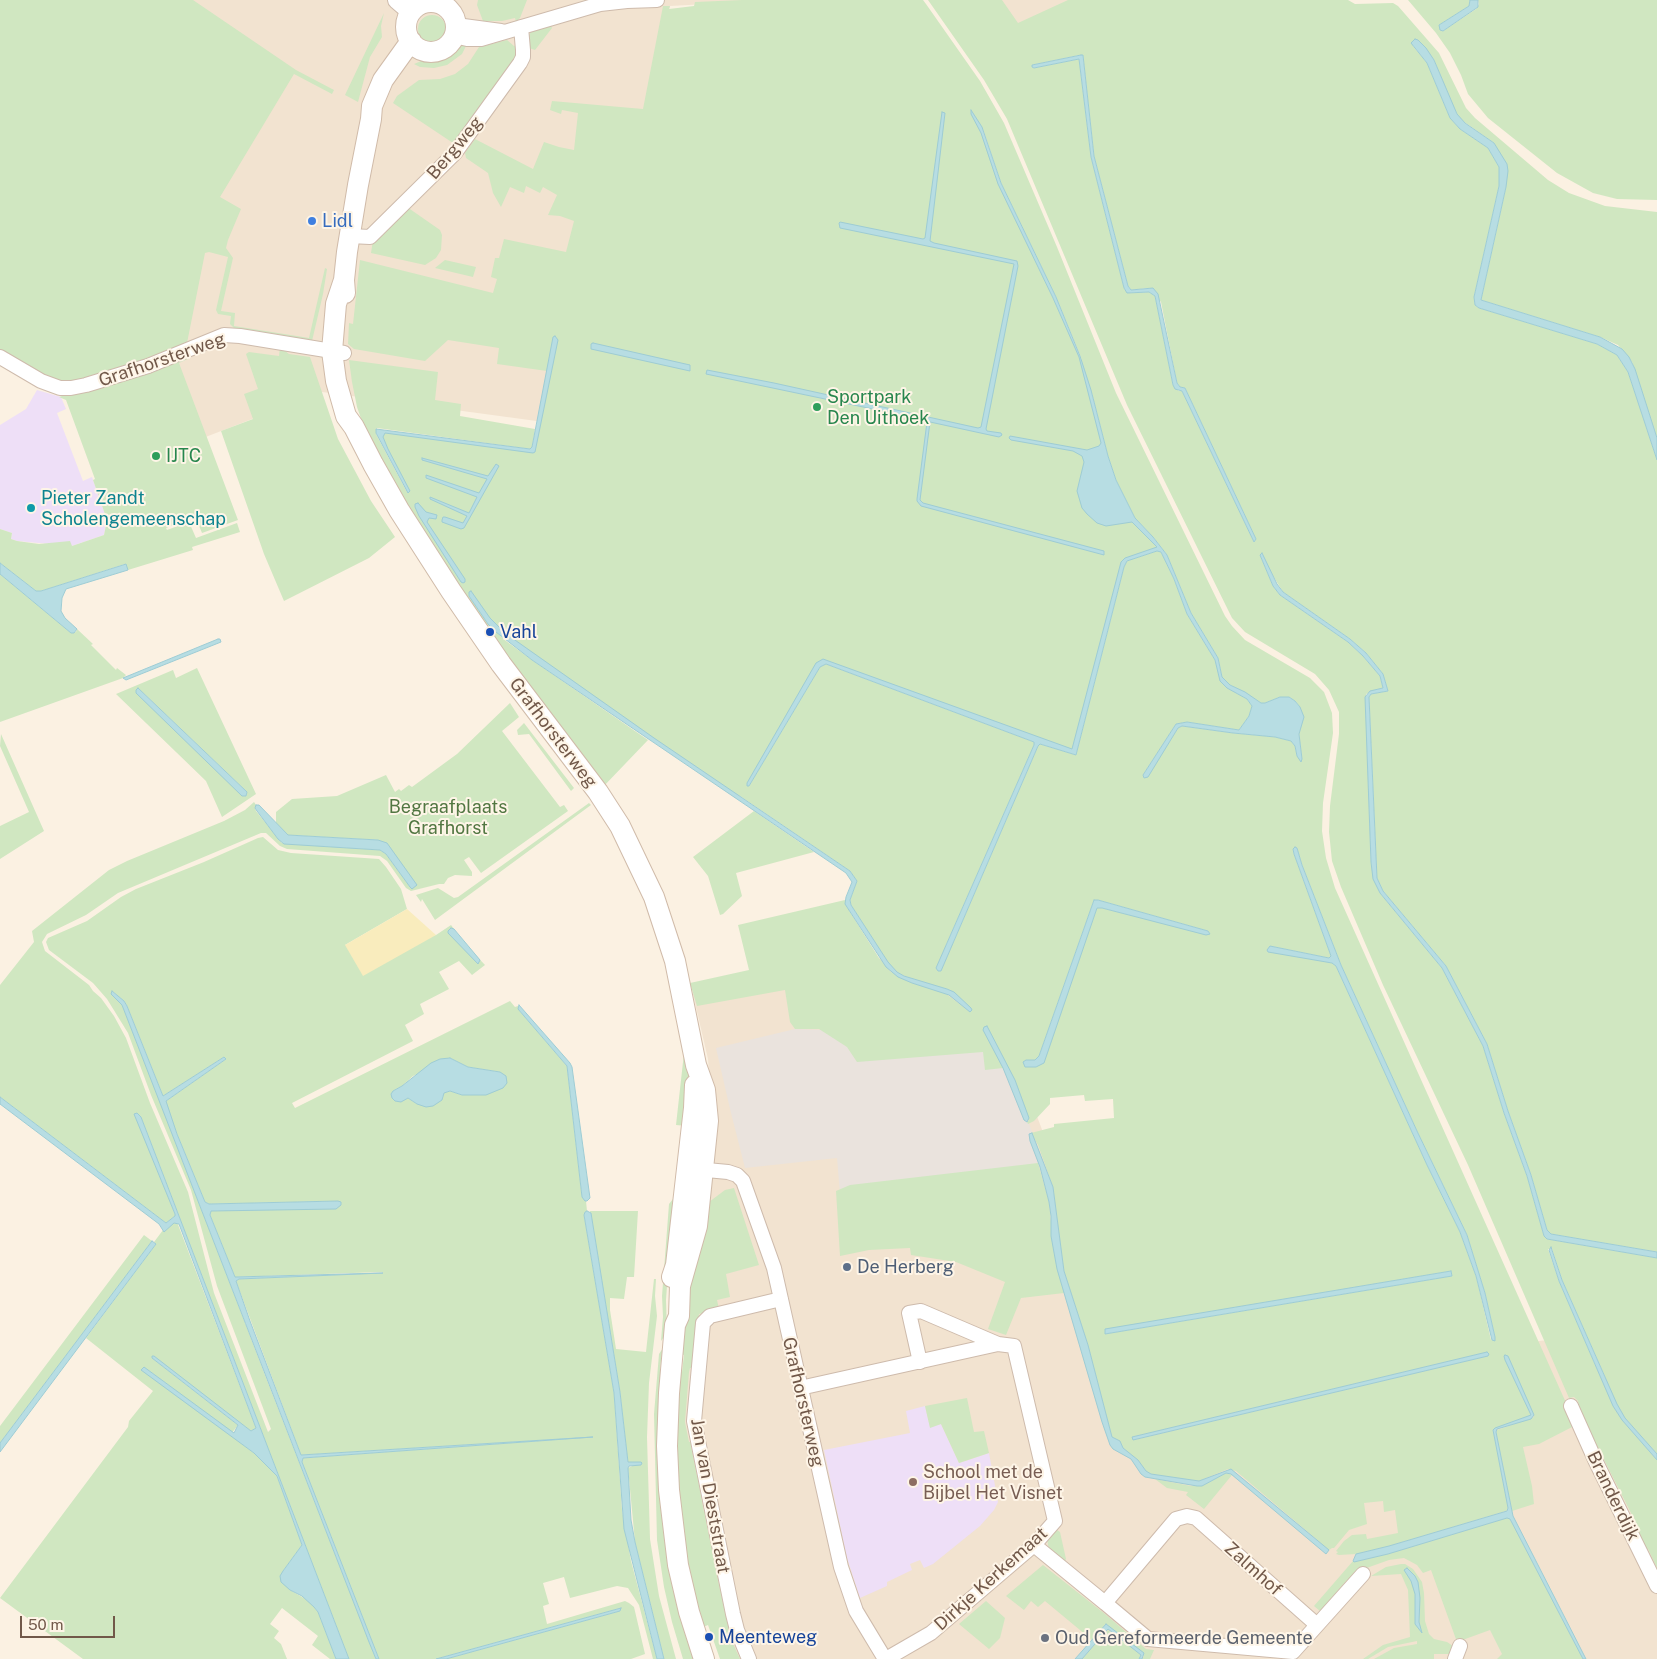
<!DOCTYPE html>
<style>
body{margin:0}
#map{position:relative;width:1657px;height:1659px;overflow:hidden;background:#fbf1e2;font-family:"Public Sans",sans-serif}
canvas{display:block}
.scale{position:absolute;left:20px;top:1616px;width:95px;height:22px;box-sizing:border-box;border:2px solid #715849;border-top:0;padding-left:6px;font-size:15px;line-height:18px;white-space:nowrap;color:#715849;-webkit-text-stroke:4px #fef5e7;paint-order:stroke}
</style>
<div id="map">
<canvas width="1657" height="1659"></canvas>
<div class="scale">50 m</div>
</div>
<script>
const ctx = document.querySelector('canvas').getContext('2d');
ctx.lineJoin = 'round';
function fillPath(path, color) { ctx.fillStyle = color; ctx.fill(path, 'evenodd'); }
const shape = rows => new Path2D(rows.map(r => 'M' + r).join(''));
function strokePath(path, color, width, dash) { ctx.strokeStyle = color; ctx.lineWidth = width; ctx.lineCap = dash ? 'butt' : 'round'; ctx.setLineDash(dash || []); ctx.stroke(path); }
function drawText(font, color, halo, rows, align = 'center') {
  ctx.font = font + ' "Public Sans",sans-serif'; ctx.lineWidth = 4; ctx.setLineDash([]); ctx.textBaseline = 'middle'; ctx.strokeStyle = halo; ctx.fillStyle = color; for (const [text, x, y, turn = 0] of rows) {
    ctx.save(); ctx.translate(x, y); ctx.rotate((+turn || 0) * Math.PI / 180); ctx.textAlign = isNaN(turn) ? turn : align; if (halo) ctx.strokeText(text, 0, 0); ctx.fillText(text, 0, 0); ctx.restore();
  }
}
fillPath(shape([
 [0,0,896,0,761,1,670,6,639,159,544,422,322,392,203,438],
 [971,0,1112,0,1003,51],
 [970,941,1046,1140,1109,1395,1571,1337,1657,1437,1657,1659,721,1659,677,1488,695,1266,714,1142,708,1059,693,994]
]), '#f2e3d0');
fillPath(shape([
 [795,1029,827,1030,996,1045,1016,1088,1044,1165,840,1194,837,1158,745,1168,730,1109,716,1048]
]), '#eae3dd');
fillPath(shape([
 [37,390,61,397,66,409,57,413,83,481,92,477,107,520,104,535,72,546,17,541,11,539,12,533,0,529,0,425,26,409],
 [925,1406,930,1427,941,1424,959,1463,989,1453,998,1502,994,1510,980,1526,933,1564,924,1568,920,1560,910,1564,912,1570,887,1582,887,1586,860,1598,847,1558,824,1450,910,1433,906,1411]
]), '#eedff7');
fillPath(shape([
 [0,0,193,0,296,70,334,90,332,94,294,74,220,197,241,209,228,240,226,248,233,258,221,311,235,313,234,326,309,338,325,268,327,269,323,294,312,341,238,332,230,324,231,316,218,314,216,310,228,257,209,252,205,253,187,343,165,353,120,368,71,382,60,381,49,378,0,353],
 [478,0,527,0,520,18,516,22,515,18,502,21,483,21,477,5],
 [742,0,923,0,926,4,980,81,1004,123,1057,247,1116,393,1225,616,1232,626,1245,640,1310,678,1324,692,1332,713,1333,733,1323,803,1322,831,1326,858,1335,888,1576,1425,1539,1444,1523,1447,1532,1486,1534,1504,1512,1511,1496,1432,1497,1430,1534,1417,1505,1360,1531,1415,1493,1430,1508,1508,1506,1511,1389,1546,1356,1554,1339,1555,1336,1554,1338,1552,1336,1551,1344,1541,1352,1535,1366,1534,1367,1539,1398,1533,1395,1510,1384,1512,1383,1501,1364,1503,1367,1524,1349,1530,1334,1548,1332,1548,1329,1550,1236,1471,1228,1469,1199,1481,1151,1474,1146,1471,1138,1460,1123,1448,1120,1441,1112,1437,1088,1345,1064,1271,1053,1187,1038,1145,1031,1133,1054,1127,1054,1124,1114,1118,1113,1099,1085,1101,1084,1095,1050,1098,1050,1104,1034,1121,1028,1124,1027,1122,1029,1120,1015,1080,995,1050,1003,1068,985,1070,983,1052,857,1062,847,1047,819,1029,795,1029,790,1022,785,990,697,1006,690,983,749,970,738,925,845,900,850,912,879,958,891,972,912,983,945,993,969,1011,972,1010,950,990,910,978,900,974,893,968,886,960,851,905,850,900,857,881,850,871,740,796,737,799,498,632,468,594,488,624,506,641,532,660,648,740,602,788,440,563,365,430,357,407,352,382,349,360,438,372,435,400,461,404,460,416,535,429,532,447,530,449,377,428,376,434,407,492,379,431,533,451,553,337,547,371,497,364,499,348,448,340,425,361,354,349,348,344,349,323,353,324,360,260,493,293,497,279,491,277,495,258,499,258,504,239,566,252,574,221,560,216,548,215,557,195,543,187,540,193,526,186,524,193,510,187,501,207,493,193,488,173,466,158,465,153,475,139,533,169,544,142,559,147,574,150,578,113,562,110,561,114,550,110,552,101,643,109,663,6,670,6,669,9,694,6,695,2],
 [983,129,1001,183,1056,297,1082,360,995,173],
 [1091,390,1108,456,1116,480,1135,518,1153,537,1167,555,1191,613,1218,658,1222,677,1230,685,1261,703,1265,703,1280,697,1289,697,1295,701,1300,707,1299,734,1302,760,1297,756,1295,746,1291,741,1275,737,1233,733,1182,726,1178,728,1144,778,1143,775,1176,724,1187,722,1239,730,1249,716,1252,706,1247,699,1225,686,1215,660,1187,614,1174,579,1161,552,1157,551,1127,561,1124,567,1076,755,1040,744,1038,746,941,971,938,971,936,968,1034,745,1034,742,826,664,820,667,749,786,747,786,820,664,827,662,1074,752,1123,563,1160,548,1114,494],
 [1297,848,1302,865,1341,965,1417,1131,1467,1235,1485,1293,1495,1337,1491,1340,1476,1276,1460,1232,1427,1165,1336,966,1333,963,1270,946,1329,958,1331,956,1294,854,1293,849],
 [1094,900,1098,900,1208,931,1210,934,1102,908,1097,908,1036,1067,1026,1061,1035,1060,1039,1056],
 [1451,1271,1452,1276,1105,1334,1105,1330],
 [1487,1352,1489,1354,1488,1356,1134,1440,1132,1437],
 [928,0,1002,0,1018,23,1068,0,1348,0,1355,4,1393,3,1398,6,1439,53,1466,108,1475,118,1548,180,1569,193,1605,206,1657,212,1657,438,1632,362,1618,345,1600,337,1481,300,1506,187,1494,143,1460,119,1453,107,1434,60,1418,40,1413,46,1427,63,1450,118,1460,129,1488,148,1499,167,1499,186,1474,297,1475,305,1479,308,1597,344,1617,355,1628,372,1657,460,1657,1252,1551,1234,1547,1230,1531,1175,1508,1111,1487,1044,1446,966,1383,891,1377,878,1369,697,1371,694,1388,691,1383,674,1366,653,1350,639,1283,592,1260,555,1273,586,1280,595,1348,642,1363,656,1380,676,1383,688,1366,694,1371,862,1380,893,1442,968,1483,1046,1504,1113,1527,1176,1544,1236,1547,1239,1657,1258,1657,1454,1625,1418,1617,1404,1562,1280,1552,1249,1548,1249,1559,1281,1613,1406,1622,1420,1657,1460,1657,1568,1648,1549,1642,1548,1632,1528,1632,1515,1595,1442,1581,1422,1578,1401,1574,1397,1569,1398,1468,1165,1383,985,1341,887,1332,861,1329,832,1330,806,1339,734,1339,712,1329,690,1315,674,1245,632,1232,618,1127,405,1007,119,984,80],
 [1080,55,1083,55,1094,156,1128,286,1131,290,1149,288,1161,302,1177,383,1180,387,1185,388,1256,539,1254,542,1182,391,1179,391,1173,385,1155,296,1149,292,1131,293,1125,290,1124,288,1091,157,1079,59,1034,68,1032,67,1032,65],
 [1408,0,1470,0,1469,6,1439,25,1443,31,1476,9,1479,4,1478,0,1657,0,1657,200,1617,199,1593,193,1557,173,1488,118,1468,94,1461,75,1450,53,1436,33],
 [384,13,381,26,382,37,370,57,358,102,345,95],
 '418 29a14 14 0 1 1 28 0a14 14 0 1 1-28 0Z',
 [550,23,552,28,535,50,529,48,529,36,531,31],
 [507,40,514,46,517,45,517,59,456,145,393,103,397,96,419,80,440,79,455,74,468,64,479,47],
 [467,44,462,54,447,65,434,68,420,67,414,64,426,59,441,58,458,47],
 [407,207,440,230,442,235,441,250,436,258,425,265,371,253,373,240],
 [445,260,476,267,473,277,435,268],
 [280,347,289,354,310,357,338,439,371,501,395,537,369,558,284,601,264,554,221,431,253,419,244,394,258,389,246,354,249,352,279,356],
 [189,353,190,358,179,363,238,520,202,533,195,516,166,528,167,530,189,522,196,538,237,523,240,532,192,547,193,550,128,570,125,564,41,591,36,591,0,563,0,529,12,533,11,539,17,541,39,544,70,541,72,546,104,535,107,520,93,480,95,479,66,400,59,397],
 [0,574,71,633,76,632,77,629,93,644,91,645,116,670,117,668,126,675,123,678,0,722],
 [197,668,256,794,222,817,206,781,116,694,173,670,176,678],
 [138,688,247,792,246,796,136,690],
 [510,703,519,717,502,731,560,807,564,805,568,811,481,873,469,857,464,860,472,872,472,876,455,875,448,878,444,884,439,884,411,891,406,888,387,861,380,856,287,849,280,846,266,833,261,833,118,893,86,915,47,934,42,942,45,951,89,985,93,991,101,998,114,1016,126,1038,150,1103,188,1192,214,1293,268,1432,271,1429,217,1286,191,1190,151,1095,128,1033,107,999,93,983,49,950,46,942,48,938,87,921,121,897,136,889,204,862,258,838,263,837,278,850,291,853,379,859,386,867,401,889,407,909,345,945,436,935,451,925,454,929,450,928,485,965,472,975,459,961,439,972,449,989,420,1004,424,1014,405,1025,413,1041,292,1103,295,1108,510,1001,515,1007,518,1006,518,1009,567,1066,582,1197,586,1201,587,1211,585,1212,584,1215,614,1393,622,1510,631,1561,657,1659,653,1659,639,1605,628,1588,617,1586,570,1598,564,1577,543,1583,549,1604,543,1606,547,1624,625,1601,629,1603,634,1607,645,1654,631,1659,446,1659,620,1611,621,1608,436,1659,379,1659,302,1462,303,1458,593,1437,301,1455,236,1281,239,1279,383,1273,382,1272,235,1277,210,1215,211,1211,338,1201,209,1204,205,1202,177,1134,165,1104,166,1101,226,1059,224,1057,163,1096,127,1006,124,1001,112,991,122,1004,159,1098,265,1375,376,1659,349,1659,141,1117,135,1116,139,1122,175,1214,175,1216,166,1223,0,1097,0,985,34,942,32,931,109,870,127,861,224,821,245,810,254,802,256,805,255,808,256,811,282,843,380,850,386,854,410,887,378,840,288,835,276,823,276,812,292,799,337,796,386,775,395,792,399,789,401,791,409,785,412,787,457,754],
 [450,1058,468,1067,500,1072,462,1095,450,1091,443,1093,442,1100,417,1104,408,1098,404,1099,393,1091,402,1086,413,1076],
 [524,723,574,788,571,791,529,734,518,735,517,730],
 [1,734,44,831,0,859,0,826,29,812,0,746],
 [589,803,591,805,435,920,422,899,421,902,416,895,438,888,454,898,458,897],
 [754,811,814,852,736,873,742,896,723,914,720,915,708,876,693,857],
 [684,1053,688,1062,690,1086,687,1126,676,1125],
 [1038,1163,1049,1202,1054,1252,1064,1293,1021,1298,1006,1335,988,1329,1005,1282,956,1262,911,1255,910,1248,869,1250,840,1256,836,1191,850,1185],
 [734,1188,759,1265,726,1274,730,1297,717,1300,719,1309,699,1314,693,1368,690,1368,689,1372,685,1422,689,1442,693,1441,694,1445,691,1446,697,1476,700,1476,701,1479,698,1480,704,1512,708,1512,708,1515,705,1516,711,1545,715,1545,715,1549,712,1550,720,1590,724,1589,725,1593,721,1594,730,1635,733,1635,734,1637,731,1639,740,1659,720,1659,708,1625,703,1627,694,1609,674,1475,677,1372,682,1372,684,1355,679,1354,683,1315,709,1202,725,1190],
 [673,1199,666,1300,667,1333,661,1341,663,1317,662,1296,669,1204],
 [590,1211,638,1211,634,1277,627,1277,624,1299,610,1298,610,1310,616,1349,646,1352,654,1279,656,1279,655,1296,657,1316,649,1383,647,1437,650,1539,659,1596,676,1659,664,1659,635,1542,628,1468,641,1462,628,1463,620,1392],
 [177,1222,256,1428,251,1431,152,1358,238,1425,232,1433,144,1367,254,1453,277,1476,302,1545,283,1571,290,1590,309,1601,318,1612,336,1659,330,1659,312,1645,318,1636,282,1608,270,1624,279,1631,274,1638,281,1644,287,1659,83,1659,0,1598,128,1427,129,1421,153,1391,86,1338,156,1244,154,1242,163,1230,165,1231,172,1224],
 [144,1235,152,1241,0,1443,0,1426],
 [667,1342,662,1352,660,1369,696,1659,683,1659,672,1622,664,1587,657,1540,654,1414,659,1354],
 [967,1398,974,1432,984,1431,989,1453,959,1463,941,1424,930,1428,925,1406],
 [1226,1473,1232,1475,1204,1509,1186,1495,1188,1492,1167,1488,1155,1479,1191,1486,1202,1486],
 [1507,1518,1510,1519,1583,1659,1497,1659,1502,1654,1490,1630,1457,1642,1431,1570,1423,1573,1417,1565,1404,1558,1389,1560,1361,1570,1352,1581,1347,1580,1320,1611,1314,1606,1353,1561,1354,1562,1388,1554],
 [1057,1530,1060,1532,1066,1559,1065,1561,1049,1550,1047,1539,1053,1531],
 [1401,1564,1405,1564,1413,1569,1422,1582,1424,1593,1425,1621,1429,1634,1434,1639,1447,1642,1453,1646,1454,1654,1434,1654,1434,1659,1374,1659,1394,1648,1417,1644,1417,1641,1388,1647,1368,1659,1363,1659,1383,1645,1410,1637,1408,1590,1401,1574,1371,1576,1386,1567],
 [1043,1565,1105,1614,1146,1649,1154,1650,1150,1659,1142,1659,1144,1656,1105,1625,1092,1640,1045,1601,1038,1607,1031,1601,1024,1610,1006,1596],
 [986,1601,1005,1618,1000,1638,989,1649,959,1624],
 [1108,1630,1141,1655,1139,1659,1082,1659]
]), '#d0e7c1');
fillPath(shape([
 [407,909,436,935,363,976,345,945]
]), '#f9ecbd');
const water = shape([
 [1470,0,1478,0,1478,7,1443,31,1440,30,1439,25,1469,6,1470,0],
 [1415,39,1418,40,1426,48,1434,60,1457,114,1465,123,1494,143,1507,164,1508,171,1506,187,1481,300,1600,337,1622,349,1629,357,1635,369,1657,438,1657,460,1628,372,1617,355,1597,344,1479,308,1475,305,1474,297,1499,186,1499,167,1488,148,1460,129,1450,118,1427,63,1411,43,1415,39],
 [1081,55,1083,55,1094,156,1128,286,1131,290,1153,288,1158,294,1177,383,1180,387,1185,388,1256,539,1254,542,1182,391,1175,389,1173,385,1155,296,1149,292,1127,293,1124,288,1091,157,1079,59,1034,68,1032,67,1032,65,1081,55],
 [971,110,982,127,1001,183,1056,297,1080,356,1091,390,1108,456,1116,480,1135,518,1153,537,1167,555,1191,613,1218,658,1222,677,1230,685,1245,692,1261,703,1265,703,1280,697,1289,697,1295,701,1300,707,1304,717,1299,734,1302,759,1301,762,1297,756,1295,746,1291,741,1275,737,1233,733,1182,726,1178,728,1148,777,1144,778,1143,775,1176,724,1187,722,1239,730,1249,716,1252,706,1247,699,1227,688,1220,681,1215,660,1187,614,1174,579,1161,552,1157,551,1127,561,1124,567,1076,755,1040,744,1038,746,941,971,938,971,936,968,1034,745,1034,742,826,664,820,667,749,786,747,786,747,783,816,663,823,659,1072,749,1121,562,1125,558,1157,547,1132,522,1106,526,1097,523,1087,514,1082,508,1077,491,1084,462,1082,456,1073,451,1011,440,1009,438,1010,436,1087,450,1099,446,1101,443,1079,357,1053,298,998,184,981,133,971,114,971,110],
 [942,112,945,113,930,241,934,243,1017,261,1018,266,986,429,987,431,1001,433,1002,435,999,437,930,422,920,500,923,503,1104,551,1104,555,921,506,917,501,917,499,927,422,925,420,706,374,707,370,774,383,978,428,981,427,1014,264,840,228,839,223,840,222,923,239,925,238,942,112],
 [555,336,558,340,535,452,533,453,385,433,383,437,388,449,410,491,408,493,376,433,376,429,530,449,532,447,553,337,555,336],
 [593,343,690,365,690,371,591,349,591,344,593,343],
 [422,458,488,476,496,464,499,466,464,528,461,529,442,522,442,520,443,517,445,517,463,523,467,516,430,499,430,497,469,513,477,497,426,478,426,475,479,493,487,479,422,460,422,458],
 [418,503,426,512,437,515,436,519,429,518,427,522,465,579,465,582,463,583,461,582,419,516,415,507,415,504,418,503],
 [1262,553,1277,584,1283,592,1350,639,1366,653,1383,674,1388,691,1371,694,1369,697,1377,878,1383,891,1446,966,1487,1044,1508,1111,1531,1175,1547,1230,1551,1234,1657,1252,1657,1258,1547,1239,1544,1236,1527,1176,1504,1113,1483,1046,1442,968,1380,893,1373,879,1371,862,1365,697,1370,691,1383,688,1380,676,1363,656,1348,642,1280,595,1273,586,1260,555,1262,553],
 [0,563,36,591,41,591,126,564,128,570,66,589,62,598,61,611,65,618,77,629,74,633,71,633,0,574,0,563],
 [471,591,490,618,505,633,654,738,850,871,857,881,850,900,851,905,888,962,897,972,904,976,947,989,954,992,971,1008,972,1010,970,1012,949,995,912,983,898,977,886,967,845,904,846,897,852,882,846,873,532,660,496,632,488,624,469,596,469,592,471,591],
 [218,639,220,639,221,642,126,680,123,678,218,639],
 [138,688,247,792,246,796,242,796,136,693,136,690,138,688],
 [256,805,259,805,288,835,378,840,387,843,417,885,412,889,410,887,386,854,380,850,284,844,278,839,257,811,255,808,256,805],
 [1295,847,1297,848,1302,865,1341,965,1417,1131,1467,1235,1485,1293,1495,1337,1495,1341,1492,1340,1476,1276,1460,1232,1427,1165,1336,966,1332,963,1268,952,1267,950,1270,946,1329,958,1331,956,1294,854,1293,849,1295,847],
 [1094,900,1098,900,1208,931,1210,934,1206,935,1102,908,1097,908,1044,1063,1036,1067,1025,1067,1023,1062,1026,1060,1035,1060,1039,1056,1094,900],
 [451,928,454,929,480,960,478,964,448,933,448,931,451,928],
 [112,991,124,1001,127,1006,163,1096,224,1057,226,1059,166,1101,177,1134,205,1202,209,1204,338,1201,341,1202,341,1205,336,1209,211,1211,210,1215,235,1277,383,1273,239,1279,236,1281,250,1321,301,1455,593,1437,303,1458,302,1462,379,1659,376,1659,369,1642,122,1005,111,994,112,991],
 [519,1005,570,1063,572,1067,590,1198,587,1201,585,1201,582,1197,567,1066,518,1009,519,1005],
 [987,1026,1015,1080,1029,1118,1027,1122,1024,1120,1003,1068,983,1030,984,1027,987,1026],
 [450,1058,468,1067,500,1072,506,1076,507,1083,503,1088,486,1095,462,1095,450,1091,444,1093,442,1100,433,1106,426,1107,417,1104,408,1098,401,1102,395,1101,392,1098,391,1094,393,1091,402,1086,431,1063,440,1059,450,1058],
 [0,1097,166,1223,175,1216,175,1214,134,1114,137,1113,141,1117,349,1659,336,1659,318,1612,314,1607,302,1596,290,1590,281,1582,280,1576,283,1571,302,1545,277,1476,254,1453,141,1370,144,1367,234,1433,238,1425,152,1358,152,1356,154,1356,251,1431,256,1428,179,1224,174,1223,164,1232,159,1224,0,1104,0,1097],
 [1032,1133,1053,1187,1064,1271,1088,1345,1112,1437,1120,1441,1123,1448,1138,1460,1146,1471,1151,1474,1199,1481,1231,1469,1329,1550,1326,1554,1231,1474,1226,1473,1202,1486,1197,1486,1145,1477,1141,1474,1131,1459,1113,1449,1110,1445,1102,1422,1057,1269,1051,1236,1051,1216,1049,1202,1040,1167,1030,1141,1029,1134,1032,1133],
 [587,1211,591,1213,620,1392,628,1462,641,1462,642,1463,641,1465,629,1466,628,1468,631,1520,635,1542,664,1659,657,1659,624,1529,614,1393,584,1215,585,1212,587,1211],
 [152,1241,156,1244,0,1452,0,1443,152,1241],
 [1551,1247,1562,1280,1617,1404,1625,1418,1657,1454,1657,1460,1622,1420,1613,1406,1559,1281,1549,1250,1551,1247],
 [1451,1271,1452,1276,1105,1334,1105,1329,1451,1271],
 [1487,1352,1489,1354,1488,1356,1133,1440,1132,1437,1487,1352],
 [1505,1355,1508,1356,1534,1415,1531,1419,1497,1429,1496,1432,1513,1516,1586,1659,1583,1659,1510,1519,1507,1518,1388,1554,1354,1562,1353,1561,1356,1554,1389,1546,1507,1511,1508,1508,1493,1430,1495,1428,1531,1415,1505,1360,1504,1356,1505,1355],
 [1407,1568,1415,1576,1418,1582,1420,1598,1419,1622,1422,1633,1415,1624,1415,1594,1411,1581,1404,1570,1407,1568],
 [621,1608,620,1611,446,1659,436,1659,621,1608],
 [1106,1624,1144,1653,1142,1659,1139,1659,1141,1655,1108,1629,1082,1659,1075,1659,1106,1624]
]);
fillPath(water, '#b7dde3');
strokePath(water, '#9eccd4', 1);
const minor = shape([
 [456,25,501,31],
 [454,36,467,39,481,39,600,4,627,1,657,0],
 [350,236,370,237,455,153,520,63,523,57,523,50,521,27],
 [0,357,41,381,60,388,71,388,86,385,148,366,224,335,240,336,344,353],
 [696,1169,728,1172,737,1175,743,1181,774,1268,841,1567,856,1611,885,1659],
 [800,1388,998,1344],
 [1571,1406,1596,1462,1657,1586],
 [1034,1545,1105,1603,1176,1519,1187,1516,1196,1518,1317,1625],
 [1105,1603,1148,1639,1293,1652,1363,1574],
 [749,1659,737,1630,733,1614,694,1421,703,1323,710,1316,781,1299],
 [886,1659,931,1633,1034,1545,1055,1521,1014,1346,998,1344,921,1311,909,1313,920,1362],
 [1455,1659,1460,1646]
]);
const tertiary = shape([
 [397,0,411,12]
]);
const secondary = shape([
 '406 27a25 25 0 1 1 50 0a25 25 0 1 1-50 0Z',
 [344,280,336,304,332,351,336,381,346,416,354,427,373,464,399,510,451,591,501,664,598,792,620,826,654,897,675,961,696,1065,705,1090,708,1121,697,1226,680,1286,679,1316,675,1325,669,1393,667,1446,669,1490,678,1565,689,1612,704,1659],
 [345,293,344,280,347,252,358,185,371,119,372,106,383,80,411,41],
 [672,1277,676,1265,694,1108,695,1085]
]);
strokePath(minor, '#cebbac', 16);
strokePath(tertiary, '#cebbac', 20);
strokePath(secondary, '#d0bba9', 22);
strokePath(minor, '#fff', 14);
strokePath(tertiary, '#fff', 18);
strokePath(secondary, '#fff', 20);
for (const [x, y, r, color] of [
 [312,221,5,"#3f7fe0"],
 [817,407,5,"#2e9e5b"],
 [156,456,5,"#2e9e5b"],
 [31,508,5,"#0f9aa8"],
 [490,632,5,"#1a4fb4"],
 [847,1267,5,"#5c6f8a"],
 [913,1482,5,"#8d6e63"],
 [709,1637,5,"#1a4fb4"],
 [1045,1638,5,"#6b7280"]
]) { const dot = new Path2D(); dot.arc(x, y, r, 0, 2 * Math.PI); ctx.fillStyle = color; ctx.fill(dot); strokePath(dot, '#fef5e7', 2); }
drawText('18px', '#715849', '#fef5e7', [
 ["Bergweg",455,148,-50],
 ["Grafhorsterweg",162,360,-19],
 ["Grafhorsterweg",553,733,53],
 ["Grafhorsterweg",803,1402,77],
 ["Jan van Dieststraat",710,1496,80],
 ["Branderdijk",1613,1496,64],
 ["Zalmhof",1253,1569,42],
 ["Dirkje Kerkemaat",991,1579,-42]
]);
drawText('18px', '#366cbe', '#fef5e7', [
 ["Lidl",322,221]
], 'left');
drawText('18px', '#27864d', '#fef5e7', [
 ["Sportpark",827,397],
 ["Den Uithoek",827,418],
 ["IJTC",166,456]
], 'left');
drawText('18px', '#0d838f', '#fef5e7', [
 ["Pieter Zandt",41,498],
 ["Scholengemeenschap",41,519]
], 'left');
drawText('18px', '#164399', '#fef5e7', [
 ["Vahl",500,632],
 ["Meenteweg",719,1637]
], 'left');
drawText('18px', '#527742', '#fef5e7', [
 ["Begraafplaats",448,807],
 ["Grafhorst",448,828]
]);
drawText('18px', '#4e5e75', '#fef5e7', [
 ["De Herberg",857,1267]
], 'left');
drawText('18px', '#785e54', '#fef5e7', [
 ["School met de",923,1472],
 ["Bijbel Het Visnet",923,1493]
], 'left');
drawText('18px', '#5b616d', '#fef5e7', [
 ["Oud Gereformeerde Gemeente",1055,1638]
], 'left');
</script>
